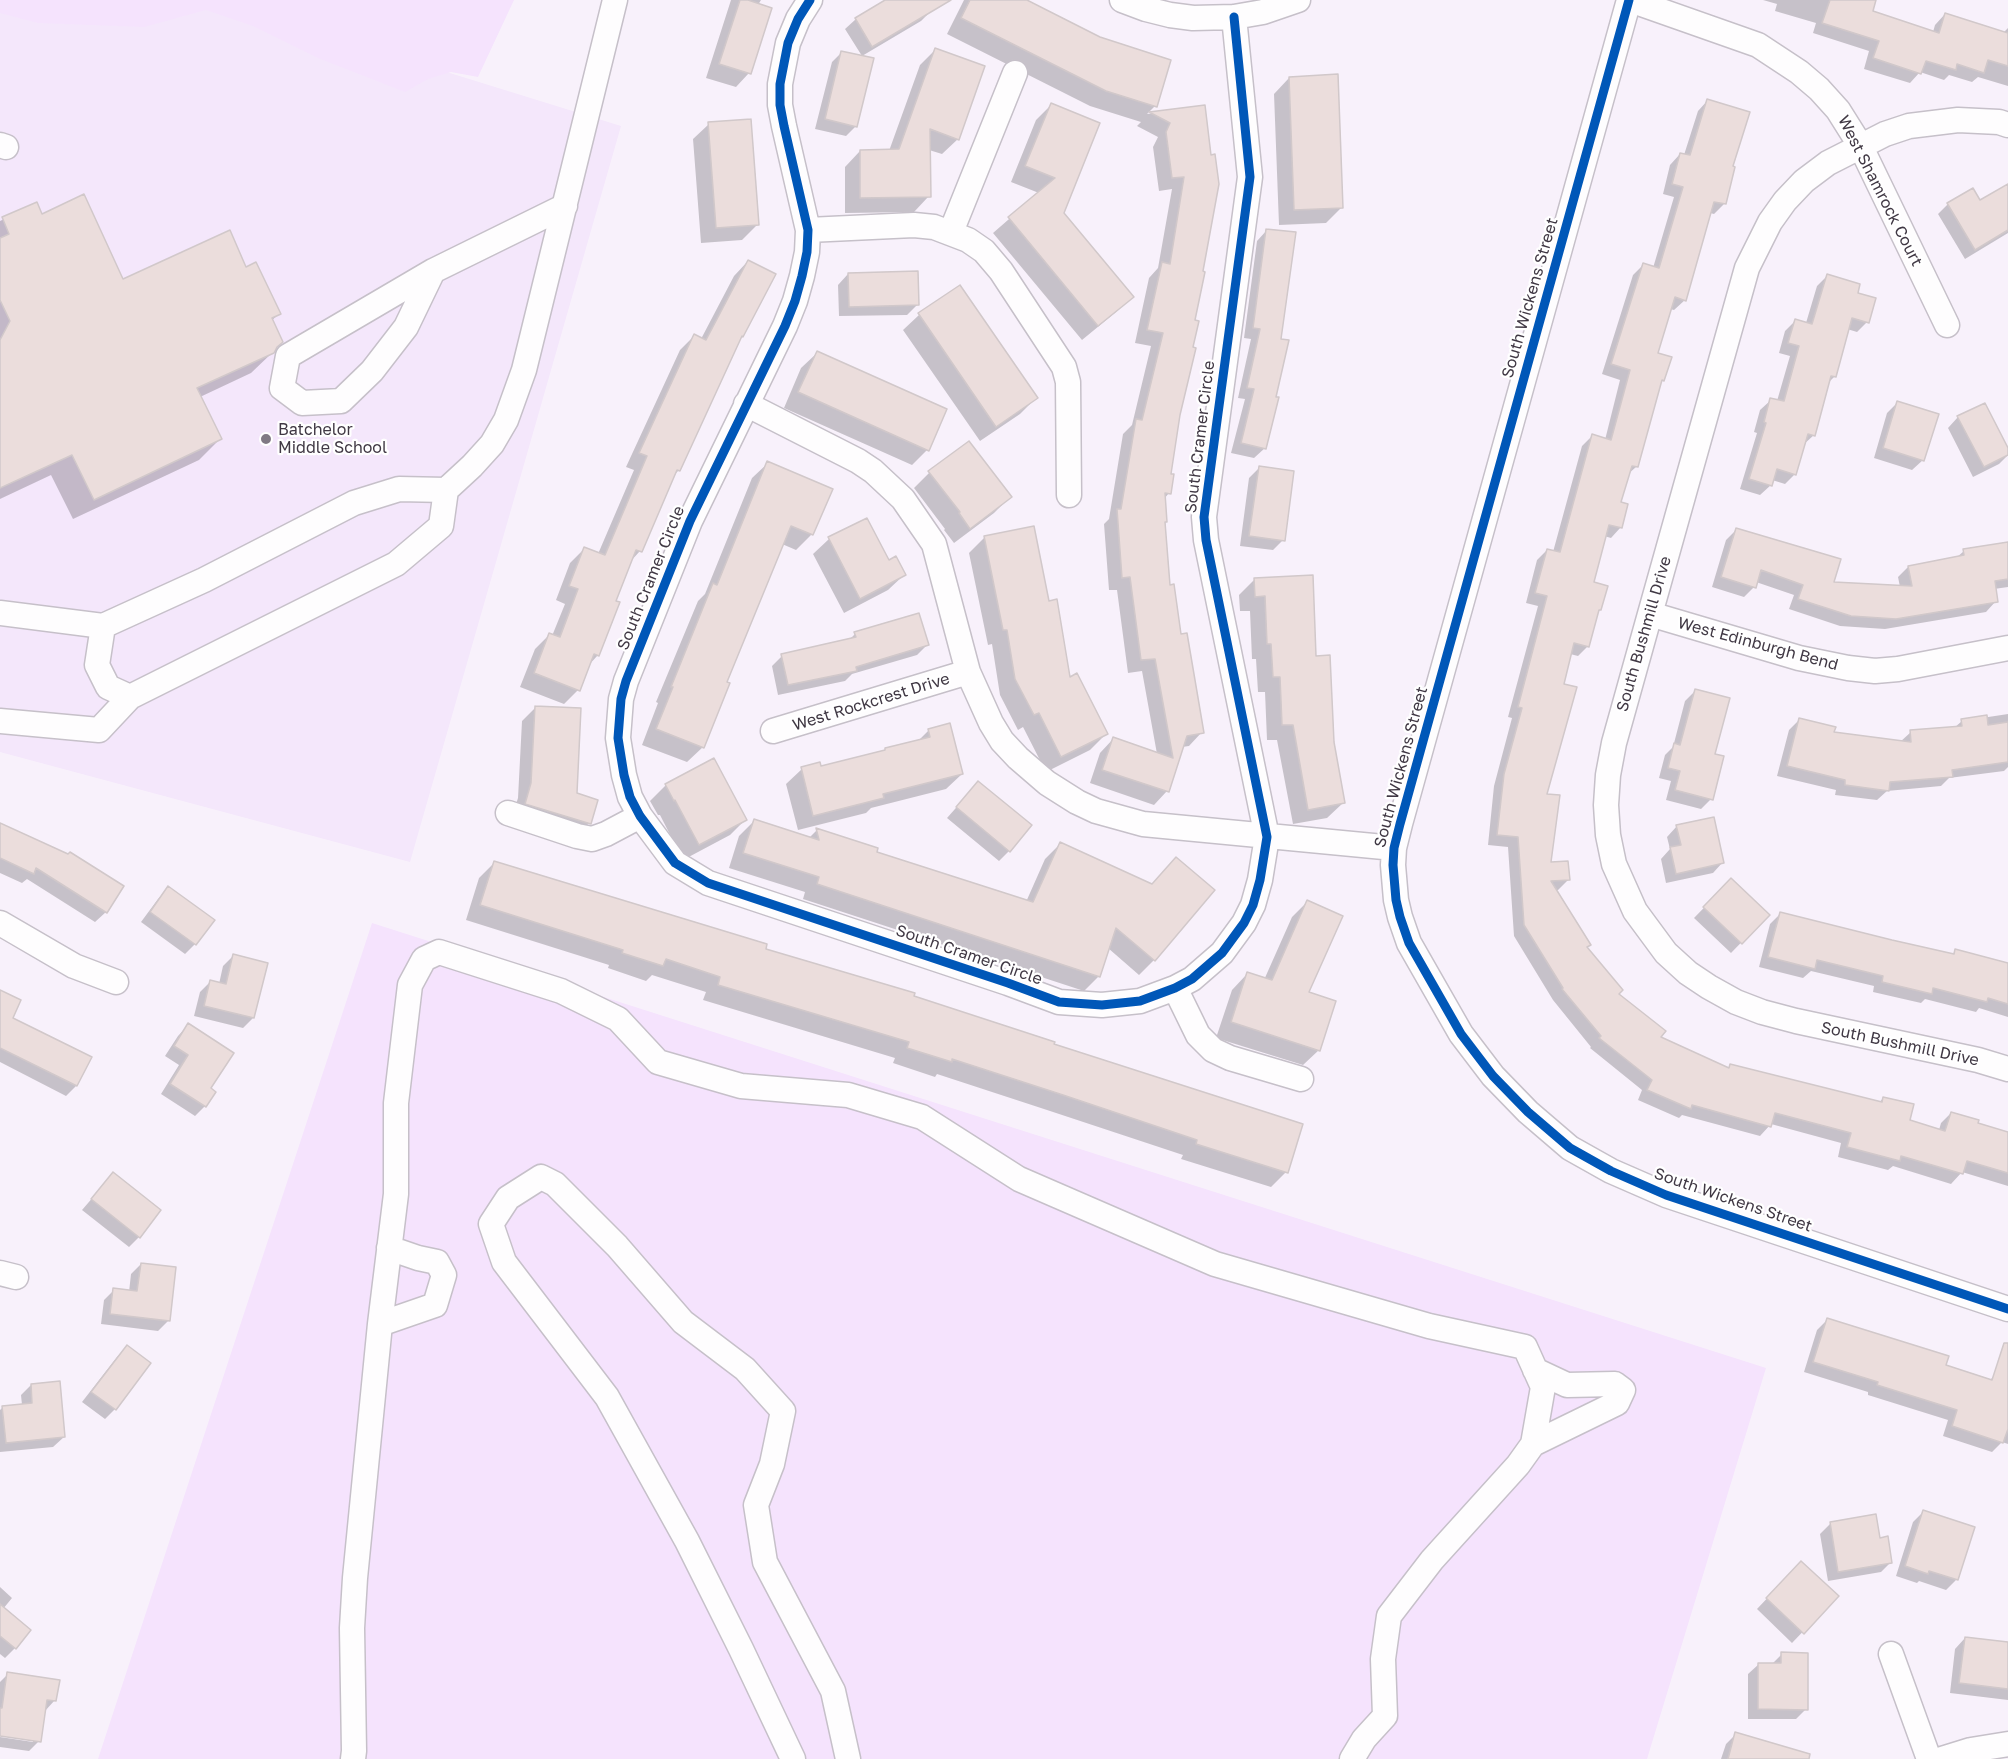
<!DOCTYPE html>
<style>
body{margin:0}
canvas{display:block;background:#f8f1fb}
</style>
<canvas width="2008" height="1759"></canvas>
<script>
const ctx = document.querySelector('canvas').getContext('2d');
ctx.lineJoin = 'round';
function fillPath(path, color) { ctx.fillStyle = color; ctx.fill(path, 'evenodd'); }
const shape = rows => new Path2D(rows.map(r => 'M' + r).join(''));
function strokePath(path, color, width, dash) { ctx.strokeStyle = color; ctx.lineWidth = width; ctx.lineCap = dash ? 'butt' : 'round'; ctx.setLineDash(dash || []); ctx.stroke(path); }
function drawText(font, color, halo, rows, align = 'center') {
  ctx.font = font + ' "Golos Text",sans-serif'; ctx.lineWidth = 4.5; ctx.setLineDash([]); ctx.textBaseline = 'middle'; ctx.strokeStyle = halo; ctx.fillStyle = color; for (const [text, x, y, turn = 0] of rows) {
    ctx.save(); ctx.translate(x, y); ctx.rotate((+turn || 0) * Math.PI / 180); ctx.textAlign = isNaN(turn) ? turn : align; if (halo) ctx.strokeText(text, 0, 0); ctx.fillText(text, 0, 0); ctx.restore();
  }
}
fillPath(shape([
 [0,0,214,0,621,126,410,862,0,752]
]), '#f4e7fb');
fillPath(shape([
 [0,0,514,0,478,77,451,72,428,79,405,92,318,58,253,26,206,10,144,27,38,23,0,13],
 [372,923,1766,1368,1647,1759,98,1759]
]), '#f5e3fd');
fillPath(shape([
 [731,0,761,0,758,5,749,73,736,87,706,78],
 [888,0,924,0,931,11,921,21,862,56,845,29,856,19],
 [964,0,1023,0,1155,106,1147,114,1203,107,1194,321,1169,475,1169,493,1164,499,1165,522,1163,524,1168,587,1202,732,1189,746,1182,747,1167,791,1154,805,1090,783,1100,753,1113,739,1157,754,1142,671,1128,673,1117,590,1109,590,1104,524,1109,519,1123,434,1132,425,1151,346,1135,343,1149,278,1158,268,1172,189,1159,191,1153,147,1158,137,1137,126,1141,122,1090,106,947,34],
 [1763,0,1875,0,1871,12,1933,32,1935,25,1945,14,2003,33,2008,28,2008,86,1978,77,1972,82,1949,75,1944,80,1920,72,1910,83,1864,69,1869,51,1813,33,1816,23,1775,11,1777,4],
 [935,50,958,139,942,154,929,150,929,196,914,212,845,213,845,167,860,151,889,151,920,65],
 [842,52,856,126,846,136,815,129,832,62],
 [1289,78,1342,207,1326,223,1279,225,1274,94],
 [1708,100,1731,167,1724,204,1714,214,1710,213,1685,300,1674,310,1670,309,1656,354,1663,380,1660,383,1636,467,1627,475,1619,503,1621,527,1611,538,1604,536,1592,583,1600,610,1597,613,1588,646,1578,656,1570,654,1562,685,1545,795,1550,864,1568,880,1558,890,1555,890,1586,947,1617,994,1659,1038,1728,1069,1731,1066,1879,1103,1883,1098,1908,1121,1939,1130,1941,1123,1951,1113,1976,1124,2008,1134,2008,1186,1962,1172,1951,1184,1893,1166,1888,1170,1838,1157,1841,1143,1771,1124,1760,1136,1682,1115,1679,1118,1638,1100,1642,1090,1590,1048,1591,1047,1553,1000,1514,936,1508,847,1488,845,1494,786,1512,718,1508,717,1538,606,1526,603,1537,560,1547,550,1553,552,1582,446,1592,436,1605,440,1620,380,1602,374,1633,275,1643,265,1653,268,1674,197,1663,194,1670,165,1680,154,1684,155,1698,111],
 [1051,105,1062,213,1131,297,1116,312,1082,340,993,233,1039,193,1011,182,1036,120],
 [709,124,758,224,742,240,701,243,693,139],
 [2008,194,2008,233,1965,259,1938,214,1948,204,1980,202],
 [36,204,42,216,123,281,246,269,279,314,271,321,274,349,273,352,251,373,200,397,220,439,199,460,73,519,51,475,0,499,0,221],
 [1267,230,1265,448,1254,458,1231,453,1245,399,1238,398,1251,339,1244,338,1257,241],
 [748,261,774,275,742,336,738,340,679,470,672,477,640,551,630,562,614,602,598,655,588,666,578,690,564,704,520,687,535,649,549,635,552,636,565,604,556,600,570,563,584,549,598,554,634,470,626,467,680,350,694,336,701,339,734,276],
 [848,274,918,304,907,315,839,316,838,285],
 [1827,276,1867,322,1857,332,1847,329,1835,376,1828,383,1814,435,1803,445,1795,474,1785,484,1772,480,1771,485,1760,495,1740,489,1757,433,1754,432,1760,410,1771,400,1777,401,1790,356,1779,353,1785,331,1795,321,1806,323,1817,286],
 [959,287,1036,398,1020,414,980,441,903,330,919,315],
 [817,353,927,450,912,465,784,408,801,368],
 [1897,403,1923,460,1912,470,1874,458,1887,413],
 [1958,417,2008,451,2008,455,1999,464,1973,477,1948,428],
 [768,463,831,490,811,535,796,550,782,544,725,683,703,747,687,762,642,745,658,703,656,702,698,601,705,594,752,478],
 [1260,467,1283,540,1273,550,1240,546,1249,478],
 [929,473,1010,497,994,513,954,543,944,530,945,529,914,488],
 [1736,530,1832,583,1900,587,1898,577,1908,567,1956,558,1964,551,2008,544,2008,587,1994,589,1996,601,1986,612,1885,629,1840,626,1789,609,1794,595,1756,582,1754,587,1744,597,1712,587,1726,540],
 [985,537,1048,602,1068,679,1106,734,1090,750,1046,772,1023,727,1018,730,1000,695,992,644,988,645,969,553],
 [829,539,888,562,904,575,888,590,844,613,813,554],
 [1255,579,1315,658,1343,803,1327,818,1293,824,1277,740,1267,740,1265,692,1258,692,1256,659,1252,659,1250,611,1240,611,1239,595],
 [855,634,927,645,917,655,852,674,845,681,778,695,772,666,782,656,848,641],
 [1695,691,1713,755,1711,799,1701,809,1666,800,1671,781,1659,778,1665,755,1673,747,1685,701],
 [536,707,589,823,576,837,512,817,518,798,522,721],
 [2008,714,2008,767,2004,771,1949,778,1941,786,1887,791,1877,800,1835,795,1836,790,1777,776,1789,730,1800,719,1832,734,1900,742,1911,732,1954,728,1962,721],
 [929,730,962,774,946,789,871,808,866,813,798,830,786,784,802,769,820,768,917,742],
 [713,760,745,820,730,835,683,860,660,815,658,815,650,801,666,785],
 [978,783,1009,851,999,861,947,818],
 [754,821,809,838,817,830,875,853,1026,902,1045,859,1060,844,1151,885,1176,859,1154,960,1139,975,1108,948,1099,976,1084,991,803,899,805,892,729,868,739,836],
 [0,824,106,912,95,922,27,879,22,883,0,873],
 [1677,826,1723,862,1713,873,1666,883,1661,859,1670,849,1667,837],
 [494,863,912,997,1052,1045,1286,1172,1271,1187,1181,1159,1183,1155,1047,1110,937,1074,935,1077,893,1063,895,1058,703,1000,706,992,652,975,646,981,608,968,609,965,466,920,479,878],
 [1731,880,1768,915,1731,953,1694,918],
 [168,888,195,944,185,954,141,922,158,899],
 [1307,902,1307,993,1319,1050,1303,1065,1216,1038,1232,990,1247,974,1264,980,1292,917],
 [1780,914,1952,955,1955,951,2008,965,2008,1017,1979,1008,1976,1012,1925,999,1921,1003,1873,992,1874,986,1811,971,1803,978,1759,967,1770,924],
 [233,956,253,1018,243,1028,194,1016,200,992,210,982,219,984,223,966],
 [0,992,11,1018,90,1057,76,1086,66,1096,0,1062],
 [188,1025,209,1089,205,1106,195,1116,161,1094,179,1065,165,1056,178,1036],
 [113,1174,139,1237,129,1247,82,1210],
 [141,1264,168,1321,158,1331,101,1324,104,1300,114,1290,129,1292,131,1274],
 [1827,1320,1944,1366,1989,1381,1995,1375,2008,1379,2008,1444,2002,1442,1992,1452,1943,1436,1948,1420,1868,1395,1868,1392,1804,1372,1817,1330],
 [127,1347,115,1409,105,1419,82,1402,117,1357],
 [31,1385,64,1437,53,1447,0,1452,0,1410,3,1407,22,1405,21,1395],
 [1923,1512,1973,1528,1956,1580,1946,1590,1919,1581,1917,1583,1896,1576,1913,1522],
 [1875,1516,1879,1540,1891,1562,1881,1572,1828,1581,1820,1534,1830,1524],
 [1791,1573,1837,1596,1792,1643,1757,1609],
 [0,1587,12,1598,3,1609,15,1648,5,1658,0,1654],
 [1965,1638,2008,1644,2008,1700,1950,1693,1955,1649],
 [1782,1654,1806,1709,1796,1719,1748,1719,1748,1674,1759,1664,1772,1664],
 [8,1674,55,1700,45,1711,39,1741,29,1751,0,1747,0,1737,33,1742,33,1739,0,1734,0,1682],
 [1736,1734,1785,1759,1721,1759,1726,1744]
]), '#0003');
const building = shape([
 [740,0,748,0,772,8,751,74,719,64,740,0],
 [885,0,951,0,872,47,855,18,885,0],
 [970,0,1027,0,1100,37,1171,60,1157,107,1106,91,961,18,970,0],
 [1830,0,1876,0,1873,11,1939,33,1945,13,2008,33,2008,66,1988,60,1984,73,1957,64,1956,70,1926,61,1921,74,1873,58,1879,41,1822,23,1830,0],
 [935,48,985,66,959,140,930,129,931,197,860,198,860,150,899,149,935,48],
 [841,51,874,58,857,127,825,119,841,51],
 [1338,74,1343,208,1294,210,1289,77,1338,74],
 [1707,99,1750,112,1733,166,1735,167,1726,204,1714,202,1686,301,1675,297,1658,353,1672,357,1664,381,1662,380,1638,467,1632,466,1621,502,1628,504,1622,528,1609,525,1594,582,1608,586,1601,610,1599,610,1589,647,1574,643,1564,684,1577,687,1547,794,1560,795,1551,862,1568,861,1570,880,1551,881,1591,945,1587,947,1623,990,1619,994,1666,1031,1661,1037,1729,1068,1730,1064,1882,1102,1883,1097,1914,1104,1910,1120,1945,1131,1951,1112,1979,1120,1978,1123,2008,1132,2008,1173,1967,1161,1963,1174,1901,1156,1900,1161,1847,1147,1851,1133,1775,1113,1771,1127,1692,1105,1691,1109,1647,1090,1652,1080,1599,1038,1601,1036,1562,989,1563,988,1524,925,1518,837,1497,835,1504,774,1522,708,1518,707,1547,596,1535,593,1547,549,1560,552,1592,434,1611,440,1630,370,1611,364,1643,263,1659,268,1683,187,1672,184,1680,153,1690,155,1707,99],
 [1051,103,1100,123,1064,213,1134,297,1098,326,1008,217,1055,178,1025,166,1051,103],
 [1205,105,1211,155,1215,154,1219,184,1203,271,1205,272,1195,320,1199,321,1193,347,1196,348,1180,415,1171,474,1174,474,1171,494,1165,493,1167,522,1165,522,1170,585,1174,584,1181,634,1187,633,1204,733,1187,736,1169,792,1102,770,1113,737,1173,758,1155,659,1141,660,1130,577,1122,578,1117,509,1121,509,1136,419,1142,420,1163,333,1147,330,1162,262,1170,264,1184,177,1172,178,1166,132,1170,123,1149,112,1205,105],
 [751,119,759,225,716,228,708,122,751,119],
 [2008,184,2008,230,1975,250,1947,203,1973,188,1980,200,2008,184],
 [84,194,123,279,230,230,246,267,256,262,281,314,272,318,283,342,277,347,274,353,197,388,222,439,94,500,72,455,0,488,0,340,10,321,0,300,0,238,9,234,2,217,37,202,42,214,84,194],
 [1266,229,1296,232,1281,339,1289,340,1276,397,1279,397,1266,449,1241,443,1254,389,1247,388,1260,329,1253,328,1266,229],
 [748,260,776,274,743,337,742,336,680,471,677,470,642,552,636,550,616,601,620,602,599,656,594,654,580,691,534,673,549,633,560,637,578,589,569,586,584,547,605,555,647,456,639,453,694,334,706,340,748,260],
 [918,271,919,305,849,307,848,273,918,271],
 [1827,274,1860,284,1858,293,1876,298,1869,323,1852,318,1836,377,1831,376,1815,436,1808,434,1796,475,1777,469,1772,486,1749,479,1766,423,1764,422,1770,398,1784,401,1799,346,1788,343,1795,319,1812,324,1827,274],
 [960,285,1038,398,996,427,918,313,960,285],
 [817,351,947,409,929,451,798,392,817,351],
 [1897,401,1939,414,1924,461,1883,448,1897,401],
 [1985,403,2008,448,2008,455,1984,467,1957,416,1985,403],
 [969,441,1012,497,970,529,959,513,960,512,928,471,969,441],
 [767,461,833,489,813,535,791,526,727,682,730,683,704,748,656,729,673,687,671,687,713,583,717,585,767,461],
 [1259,466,1294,471,1285,541,1249,536,1259,466],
 [867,518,889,560,896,556,906,575,860,599,828,537,867,518],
 [1034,526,1049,601,1057,599,1070,677,1077,673,1108,734,1061,757,1039,713,1034,715,1015,679,1007,630,1003,630,984,536,1034,526],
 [1736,528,1841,559,1834,582,1912,586,1908,566,1964,555,1963,549,2008,542,2008,579,1995,581,1998,602,1896,619,1851,616,1798,599,1803,585,1761,570,1756,588,1721,577,1736,528],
 [1313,575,1316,656,1330,655,1334,742,1345,803,1308,810,1293,725,1282,725,1280,677,1273,677,1271,644,1267,644,1265,596,1255,597,1254,578,1313,575],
 [919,613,929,645,856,667,857,671,788,685,781,654,856,637,854,632,919,613],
 [1695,689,1730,698,1715,754,1724,756,1713,800,1675,790,1680,771,1668,768,1674,743,1680,745,1695,689],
 [535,706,581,708,577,793,598,800,591,824,525,804,531,783,535,706],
 [1987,715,1988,725,2008,722,2008,762,1952,770,1953,777,1890,782,1889,791,1845,785,1845,780,1787,766,1799,718,1836,727,1834,732,1911,742,1910,730,1962,726,1961,719,1987,715],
 [950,723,963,774,883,794,884,798,813,816,801,767,820,762,821,766,885,750,885,748,930,737,928,729,950,723],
 [714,758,747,820,699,845,675,800,674,801,665,784,714,758],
 [978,781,1032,825,1010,852,956,807,978,781],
 [1714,817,1724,863,1676,874,1670,847,1681,845,1676,825,1714,817],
 [754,819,819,840,816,828,878,848,877,852,1033,902,1060,842,1152,884,1176,857,1215,890,1155,961,1116,928,1100,977,817,884,819,877,743,853,754,819],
 [0,823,68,854,70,852,124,886,107,913,36,868,34,874,0,858,0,823],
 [494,861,767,944,766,949,915,993,914,996,1055,1042,1054,1044,1303,1124,1288,1173,1196,1144,1197,1140,1063,1095,952,1059,952,1062,907,1048,909,1042,718,985,720,977,666,959,663,966,622,953,623,950,480,905,494,861],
 [1731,878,1770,915,1742,944,1703,907,1731,878],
 [168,886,215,920,196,945,150,912,168,886],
 [1307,900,1343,916,1309,992,1336,1001,1320,1051,1231,1022,1247,972,1272,980,1307,900],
 [1780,912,1892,940,1954,954,1955,949,2008,963,2008,1004,1988,998,1987,1002,1933,988,1932,994,1882,982,1883,976,1817,960,1815,969,1768,957,1780,912],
 [233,954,268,963,254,1018,204,1006,210,980,226,984,233,954],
 [0,990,21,1000,13,1018,92,1057,77,1086,0,1048,0,990],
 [188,1023,234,1053,211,1088,216,1092,206,1107,170,1084,188,1055,174,1046,188,1023],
 [113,1172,161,1210,140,1238,91,1199,113,1172],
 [141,1263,176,1267,170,1321,110,1314,113,1288,137,1291,141,1263],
 [1827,1318,1949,1356,1946,1365,1992,1380,2004,1343,2008,1343,2008,1429,2003,1443,1952,1426,1957,1410,1877,1385,1878,1382,1813,1362,1827,1318],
 [127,1345,151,1363,116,1410,91,1392,127,1345],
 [60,1381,65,1437,6,1443,2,1406,32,1403,31,1384,60,1381],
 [1923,1510,1975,1527,1958,1580,1929,1571,1928,1574,1905,1566,1923,1510],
 [1876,1514,1880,1538,1888,1536,1892,1563,1838,1572,1830,1522,1876,1514],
 [1801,1561,1839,1596,1804,1634,1766,1598,1801,1561],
 [0,1604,31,1630,16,1649,0,1636,0,1604],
 [1965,1637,2008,1642,2008,1689,1959,1683,1965,1637],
 [1781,1652,1808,1653,1808,1710,1758,1709,1758,1663,1781,1663,1781,1652],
 [7,1672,60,1680,56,1701,47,1700,41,1742,0,1736,0,1708,2,1708,7,1672],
 [1735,1732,1810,1754,1809,1759,1728,1759,1735,1732]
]);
fillPath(building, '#ebdddc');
strokePath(building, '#d1c8ca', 1.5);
const minor = shape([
 [810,0,798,19,788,43,780,84,780,105,784,126,808,230,807,252,802,276,795,301,785,326,690,521,626,681,621,699,618,738,624,775,630,797,640,816,675,863,708,883,1008,983,1059,1002,1102,1005,1140,1001,1175,988,1192,979,1222,953,1244,923,1253,905,1260,880,1267,837,1206,540,1204,517,1250,177,1234,17],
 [1122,0,1146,9,1170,15,1193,18,1234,17,1263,12,1298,0],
 [1629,0,1400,824,1394,848,1393,865,1396,900,1400,917,1409,943,1461,1034,1493,1076,1528,1112,1570,1148,1611,1171,1666,1195,2008,1309],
 [1630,0,1758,45,1799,72,1819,89,1838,110,1860,145,1947,325],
 [2008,125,1999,122,1958,120,1909,126,1885,134,1828,163,1804,181,1785,201,1770,222,1747,268,1650,614,1614,743,1608,775,1606,805,1608,835,1614,864,1635,911,1666,953,1688,973,1709,987,1736,1002,1762,1012,1796,1021,1978,1060,2008,1069],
 [0,145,6,147],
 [808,230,914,225,934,227,968,240,984,251,1001,271,1064,367,1068,382,1069,495],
 [951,232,1015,73],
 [433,271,406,327,372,371,341,401,302,403,282,388,288,356,433,271,565,206],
 [746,404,858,461,873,471,903,499,934,544,968,672,991,723,1002,741,1018,758,1047,783,1077,802,1096,811,1143,824,1394,848],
 [446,490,441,526,396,564,130,697,108,687,97,665,103,626,204,580,354,503,399,489,446,490,472,466,492,444,506,420,524,370,615,0],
 [0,613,103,626],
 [1650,614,1799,658,1848,668,1875,671,1898,669,2008,648],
 [0,721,99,730,130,697],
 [773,731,968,672],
 [508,813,577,836,592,839,606,834,640,816],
 [0,923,74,966,116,982],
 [1175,988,1198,1035,1213,1050,1230,1058,1301,1079],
 [0,1273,16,1277],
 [380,1324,435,1305,444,1275,437,1262,418,1258,389,1248],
 [1533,1444,1617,1403,1623,1390,1615,1384,1567,1385,1535,1370],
 [1891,1654,1929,1759],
 [353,1759,354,1751,352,1628,355,1578,380,1324,396,1194,396,1103,410,985,424,959,439,952,561,991,618,1019,658,1062,741,1086,848,1095,922,1117,1019,1179,1215,1264,1429,1326,1525,1347,1543,1387,1533,1444,1518,1465,1432,1560,1389,1616,1383,1659,1385,1716,1364,1739,1352,1759],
 [793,1759,741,1649,687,1541,607,1397,504,1262,491,1224,508,1198,541,1177,555,1184,617,1246,683,1322,745,1369,783,1411,772,1464,756,1505,765,1562,833,1691,848,1759],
 [1942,1759,1971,1750,2008,1744]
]);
strokePath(minor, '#c6c0c9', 27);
strokePath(minor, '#fefdfe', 24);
strokePath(shape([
 [810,0,798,19,788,43,780,84,780,105,784,126,808,230,807,252,802,276,795,301,785,326,690,521,626,681,621,699,618,738,624,775,630,797,640,816,675,863,708,883,1008,983,1059,1002,1102,1005,1140,1001,1175,988,1192,979,1222,953,1244,923,1253,905,1260,880,1267,837,1206,540,1204,517,1250,177,1234,17],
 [1629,0,1400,824,1394,848,1393,865,1396,900,1400,917,1409,943,1461,1034,1493,1076,1528,1112,1570,1148,1611,1171,1666,1195,2008,1309]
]), '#0057b8', 9);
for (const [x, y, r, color] of [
 [266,439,6,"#807984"]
]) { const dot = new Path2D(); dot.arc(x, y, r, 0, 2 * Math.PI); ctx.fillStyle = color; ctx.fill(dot); strokePath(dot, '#fff', 2); }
drawText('16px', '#403844', '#fff', [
 ["West Shamrock Court",1880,191,63],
 ["South Wickens Street",1530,298,-74],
 ["South Cramer Circle",1200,437,-83],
 ["South Cramer Circle",651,578,-68],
 ["South Bushmill Drive",1644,634,-74],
 ["West Edinburgh Bend",1758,644,15],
 ["West Rockcrest Drive",871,702,-17],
 ["South Wickens Street",1401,767,-75],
 ["South Cramer Circle",969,955,19],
 ["South Bushmill Drive",1900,1044,12],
 ["South Wickens Street",1733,1200,19]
]);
drawText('16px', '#403844', '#fff', [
 ["Batchelor",278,430],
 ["Middle School",278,448]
], 'left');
</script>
